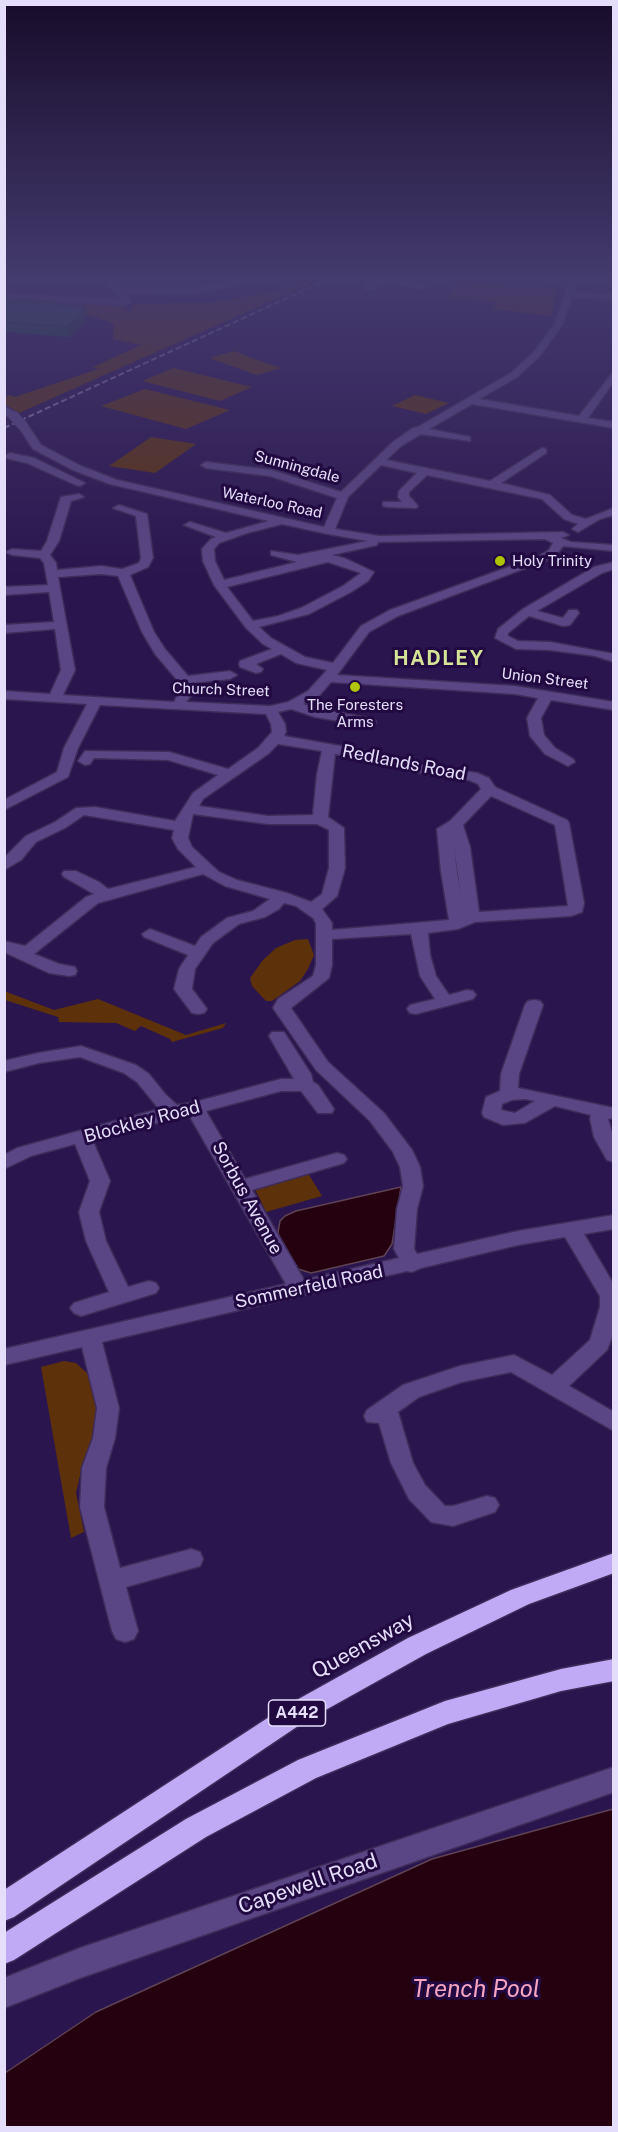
<!DOCTYPE html>
<style>
body{margin:0}
#map{position:relative;width:618px;height:2132px;overflow:hidden;background:#2b154e;font-family:"Public Sans",sans-serif}
canvas{display:block}
.frame{position:absolute;inset:0;border:6px solid #e5defa;pointer-events:none}
</style>
<div id="map">
<canvas width="618" height="2132"></canvas>
<div class="frame"></div>
</div>
<script>
const ctx = document.querySelector('canvas').getContext('2d');
ctx.lineJoin = 'round';
function fillPath(path, color) { ctx.fillStyle = color; ctx.fill(path, 'evenodd'); }
const shape = rows => new Path2D(rows.map(r => 'M' + r).join(''));
function strokePath(path, color, width, dash) { ctx.strokeStyle = color; ctx.lineWidth = width; ctx.lineCap = dash ? 'butt' : 'round'; ctx.setLineDash(dash || []); ctx.stroke(path); }
function drawText(font, color, halo, rows, align = 'center') {
  ctx.font = font + ' "Public Sans",sans-serif'; ctx.lineWidth = 6; ctx.setLineDash([]); ctx.textBaseline = 'middle'; ctx.strokeStyle = halo; ctx.fillStyle = color; for (const [text, x, y, turn = 0] of rows) {
    ctx.save(); ctx.translate(x, y); ctx.rotate((+turn || 0) * Math.PI / 180); ctx.textAlign = isNaN(turn) ? turn : align; if (halo) ctx.strokeText(text, 0, 0); ctx.fillText(text, 0, 0); ctx.restore();
  }
}
fillPath(shape([
 [305,281,316,281,19,413,5,404,5,398,9,395,15,397,98,369,93,367,141,345,113,339,114,323,68,310,5,299,128,304,125,311,131,311,134,304,211,302,270,293],
 [460,282,558,289,554,297,555,304,551,316,493,309,495,305,494,302,447,297],
 [234,351,257,360,281,368,257,375,209,358],
 [174,368,252,387,220,401,142,381],
 [145,389,230,410,186,429,101,406],
 [415,395,449,403,426,414,392,406],
 [151,437,196,444,155,473,109,466],
 [308,939,314,955,308,969,300,981,272,1001,266,1001,252,986,250,978,263,960,276,948,295,940],
 [4,991,54,1010,98,999,186,1035,226,1023,223,1028,172,1042,170,1039,141,1026,135,1031,116,1023,59,1022,58,1017,5,1000],
 [306,1170,322,1196,266,1212,253,1185],
 [64,1361,76,1363,87,1373,94,1386,100,1410,96,1432,83,1463,76,1493,84,1532,71,1538,41,1367]
]), '#5d310a');
const water = shape([
 [401,1187,392,1244,384,1256,311,1273,295,1268,282,1248,278,1232,280,1221,285,1216,296,1211,401,1187],
 [613,1809,613,2127,5,2127,5,2073,96,2012,432,1859,613,1809]
]);
fillPath(water, '#25000e');
strokePath(water, '#5f4355', 1.5);
const minor = shape([
 [7,281,18,281,4,288,7,281],
 [105,281,114,281,121,289,197,287,236,281,259,281,197,293,125,294,131,302,127,305,4,300,4,294,120,299,105,281],
 [373,281,384,281,374,290,365,289,365,285,373,281],
 [388,281,407,281,426,287,422,289,388,281],
 [570,281,578,281,574,292,614,295,614,300,572,297,562,325,539,357,517,377,479,399,579,416,614,371,614,381,588,418,614,422,614,428,472,404,429,429,470,437,470,441,421,434,401,446,386,460,490,481,542,448,546,449,546,453,501,483,550,495,572,515,586,519,614,508,614,515,600,519,578,532,572,529,578,524,564,519,542,499,427,475,409,492,409,496,418,506,416,508,387,507,383,506,383,502,402,502,398,497,399,491,417,473,381,465,348,497,335,529,379,536,563,532,569,535,561,538,571,542,614,545,614,551,563,546,557,554,547,560,398,616,369,632,337,675,515,686,614,702,614,710,551,700,541,718,544,735,555,748,573,759,575,762,568,766,545,754,530,736,527,718,538,698,515,694,331,682,318,697,303,704,318,709,374,719,376,722,374,725,369,726,315,717,291,709,278,712,285,724,286,732,284,736,363,750,409,763,477,773,489,778,495,787,567,820,569,823,584,903,582,912,571,916,475,922,458,929,428,933,430,955,436,976,449,995,467,990,473,991,476,995,473,999,416,1014,410,1013,407,1009,410,1005,435,999,420,976,411,934,332,939,332,965,329,978,291,1008,328,1062,384,1113,412,1150,420,1167,423,1186,417,1209,414,1249,417,1254,518,1231,614,1215,614,1229,584,1234,614,1285,614,1332,607,1350,569,1386,614,1412,614,1431,511,1372,462,1382,419,1397,398,1412,413,1463,425,1485,445,1506,453,1506,487,1496,495,1498,499,1505,495,1512,453,1526,431,1522,409,1499,391,1463,379,1423,367,1422,364,1416,367,1410,403,1385,460,1366,514,1355,552,1375,590,1340,600,1307,600,1296,565,1237,518,1245,421,1268,412,1272,407,1271,102,1342,119,1408,115,1438,106,1468,104,1507,120,1568,191,1549,200,1552,203,1559,200,1566,126,1587,138,1631,134,1639,125,1642,116,1639,112,1631,80,1507,82,1468,93,1438,97,1408,82,1347,4,1365,4,1349,286,1284,189,1115,92,1139,110,1181,99,1212,106,1241,128,1287,149,1281,156,1283,159,1288,156,1293,81,1316,74,1313,70,1308,74,1303,109,1292,86,1241,79,1212,90,1181,75,1144,31,1156,4,1169,4,1155,17,1148,159,1109,137,1082,124,1073,80,1057,39,1063,4,1072,4,1061,38,1053,81,1046,136,1065,149,1074,165,1094,177,1105,195,1102,281,1079,294,1079,269,1036,272,1032,284,1032,311,1074,313,1082,318,1085,334,1109,332,1113,318,1113,301,1091,281,1091,206,1111,245,1179,337,1153,344,1155,347,1159,344,1163,252,1190,304,1280,399,1258,394,1249,397,1209,403,1186,400,1167,393,1152,370,1121,316,1070,273,1008,278,999,313,976,316,965,316,923,313,918,296,906,284,903,279,909,265,917,239,924,213,943,195,969,192,989,207,1009,204,1013,198,1014,192,1013,174,989,179,969,188,955,144,937,142,934,150,929,195,946,201,937,227,918,253,911,270,899,225,886,203,874,98,903,34,954,59,964,75,967,77,971,75,975,69,976,49,973,4,952,4,941,25,946,86,897,94,894,64,877,62,874,64,871,76,871,99,882,108,889,196,867,178,849,172,838,174,830,84,815,65,828,36,842,21,860,4,870,4,858,26,836,55,822,76,808,95,807,175,821,193,793,218,775,168,760,94,758,90,764,85,765,78,761,85,751,169,752,228,769,258,748,272,732,271,724,266,714,100,705,78,748,68,777,4,810,4,800,57,772,64,748,87,704,4,699,4,691,50,694,61,670,55,629,4,633,4,625,54,622,49,592,4,595,4,587,48,585,44,563,40,558,12,555,6,552,12,549,41,551,47,541,61,497,79,494,84,497,71,501,59,541,50,555,56,563,57,570,101,566,122,569,139,563,141,558,136,516,113,508,119,505,147,514,153,558,148,567,130,575,154,632,165,649,188,676,230,671,237,675,230,679,192,683,193,693,186,702,270,706,288,702,308,691,327,670,296,663,281,654,256,664,263,669,261,672,256,673,240,667,239,664,240,661,272,649,263,644,246,628,214,585,203,561,202,549,211,539,216,537,184,525,190,522,226,533,269,521,110,484,73,470,33,449,18,426,27,424,41,445,81,466,117,480,324,527,337,498,270,476,206,468,201,465,206,462,271,470,341,492,393,442,413,428,418,427,511,373,533,353,554,325,570,281],
 [282,524,328,534,368,541,298,555,271,551,271,555,297,562,224,580,215,561,214,549,219,543,247,533,282,524],
 [545,539,553,543,549,550,539,556,390,610,361,626,333,663,305,657,271,638,259,627,309,614,351,592,368,581,374,572,344,558,332,555,377,545,378,542,545,539],
 [328,562,361,573,343,586,301,608,278,616,253,621,227,587,328,562],
 [101,574,118,576,142,632,155,654,178,681,179,693,174,702,63,695,75,670,58,577,101,574],
 [278,744,322,751,317,774,313,815,268,816,199,806,203,799,268,754,278,744],
 [335,754,361,758,408,771,469,780,478,784,481,789,450,821,437,829,441,872,449,920,332,930,332,923,322,909,337,896,345,868,344,828,328,817,335,754],
 [491,796,555,825,568,906,479,912,470,847,463,825,491,796],
 [193,814,268,824,317,824,329,830,329,868,322,894,311,902,287,893,237,880,219,872,192,847,188,838,193,814],
 [454,847,461,895,457,872,454,847],
 [4,406,18,414,18,418,10,418,4,414,4,406],
 [10,453,34,458,85,483,80,486,76,485,27,463,6,458,5,456,10,453],
 [614,562,614,569,602,573,537,611,563,618,569,610,577,610,579,613,570,625,563,626,529,616,508,633,508,636,518,641,550,642,614,654,614,662,595,656,550,650,516,649,495,638,498,629,523,609,594,567,614,562],
 [534,1000,540,1001,543,1005,519,1074,518,1088,614,1108,614,1118,608,1119,614,1139,614,1162,607,1160,594,1137,590,1119,591,1115,555,1106,525,1123,503,1125,484,1117,482,1113,486,1097,500,1091,501,1074,525,1005,528,1001,534,1000],
 [525,1099,535,1101,515,1113,501,1110,502,1104,512,1100,525,1099],
 [614,1767,614,1792,80,1978,4,2008,4,1978,80,1948,614,1767]
]);
const highway = shape([
 [614,1553,614,1573,529,1604,426,1654,304,1722,14,1917,4,1921,4,1890,286,1706,408,1638,511,1590,614,1553],
 [614,1659,614,1681,561,1691,448,1724,316,1778,206,1837,14,1960,4,1964,4,1933,186,1819,298,1760,445,1701,561,1669,614,1659]
]);
strokePath(minor, '#3f2c5a', 3);
strokePath(highway, '#3f2c5a', 3);
fillPath(minor, '#5a4684');
fillPath(highway, '#c0aaf6');
strokePath(shape([
 [4,428,324,281]
]), '#8576a1', 2, [6, 3]);
const minorBridge = shape([
 [14,416,23,426]
]);
strokePath(minorBridge, '#3f2c5a', 11, []);
strokePath(minorBridge, '#5a4684', 10);
fillPath(shape([
 [4,298,57,302,57,304,86,307,87,316,85,318,85,323,68,337,4,332]
]), '#18463c');
fillPath(shape([
 [86,307,87,316,85,318,85,323,68,337,67,327,78,313]
]), '#143931');
const building = shape([
 [4,298,57,302,55,304,86,307,78,313,85,313,67,327,4,322,4,298]
]);
fillPath(building, '#1c5146');
strokePath(building, '#143931', 1.5);
const sky = ctx.createLinearGradient(0, 0, 0, 580);
sky.addColorStop(0, '#180c2b');
sky.addColorStop(0.48, '#443b6e');
sky.addColorStop(1, '#443b6e00');
ctx.fillStyle = sky;
ctx.fillRect(0, 0, 618, 580);
for (const [x, y, r, color] of [
 [500,561,6,"#b0c501"],
 [355,687,6,"#b0c501"]
]) { const dot = new Path2D(); dot.arc(x, y, r, 0, 2 * Math.PI); ctx.fillStyle = color; ctx.fill(dot); strokePath(dot, '#220942', 2); }
drawText('15px', '#e5defa', '#220942', [
 ["Sunningdale",297,467,15],
 ["Waterloo Road",272,503,12],
 ["Union Street",545,679,7],
 ["Church Street",221,690,2]
]);
drawText('15px', '#e5defa', '#220942', [
 ["Holy Trinity",512,561],
 ["The Foresters",355,705,"center"],
 ["Arms",355,722,"center"]
], 'left');
for (const [x, y, w] of [
 [297,1713,57]
]) { const box = new Path2D(); box.roundRect(x - w / 2, y - 13, w, 26, 4.5); ctx.fillStyle = '#220942'; ctx.fill(box); strokePath(box, '#e5defa', 1.5); }
drawText('bold 16px', '#e5defa', null, [
 ["A442",297,1713]
]);
drawText('18px', '#e5defa', '#220942', [
 ["Redlands Road",404,763,11],
 ["Blockley Road",142,1122,-15],
 ["Sorbus Avenue",247,1198,61],
 ["Sommerfeld Road",309,1287,-12]
]);
ctx.letterSpacing = '1.5px';
drawText('bold 20px', '#d6e497', '#220942', [
 ["HADLEY",439,659]
]);
ctx.letterSpacing = '0px';
drawText('21px', '#e5defa', '#220942', [
 ["Queensway",363,1646,-29],
 ["Capewell Road",308,1884,-19]
]);
drawText('italic 24px', '#f6a4c0', '#220942', [
 ["Trench Pool",476,1990]
]);
</script>
